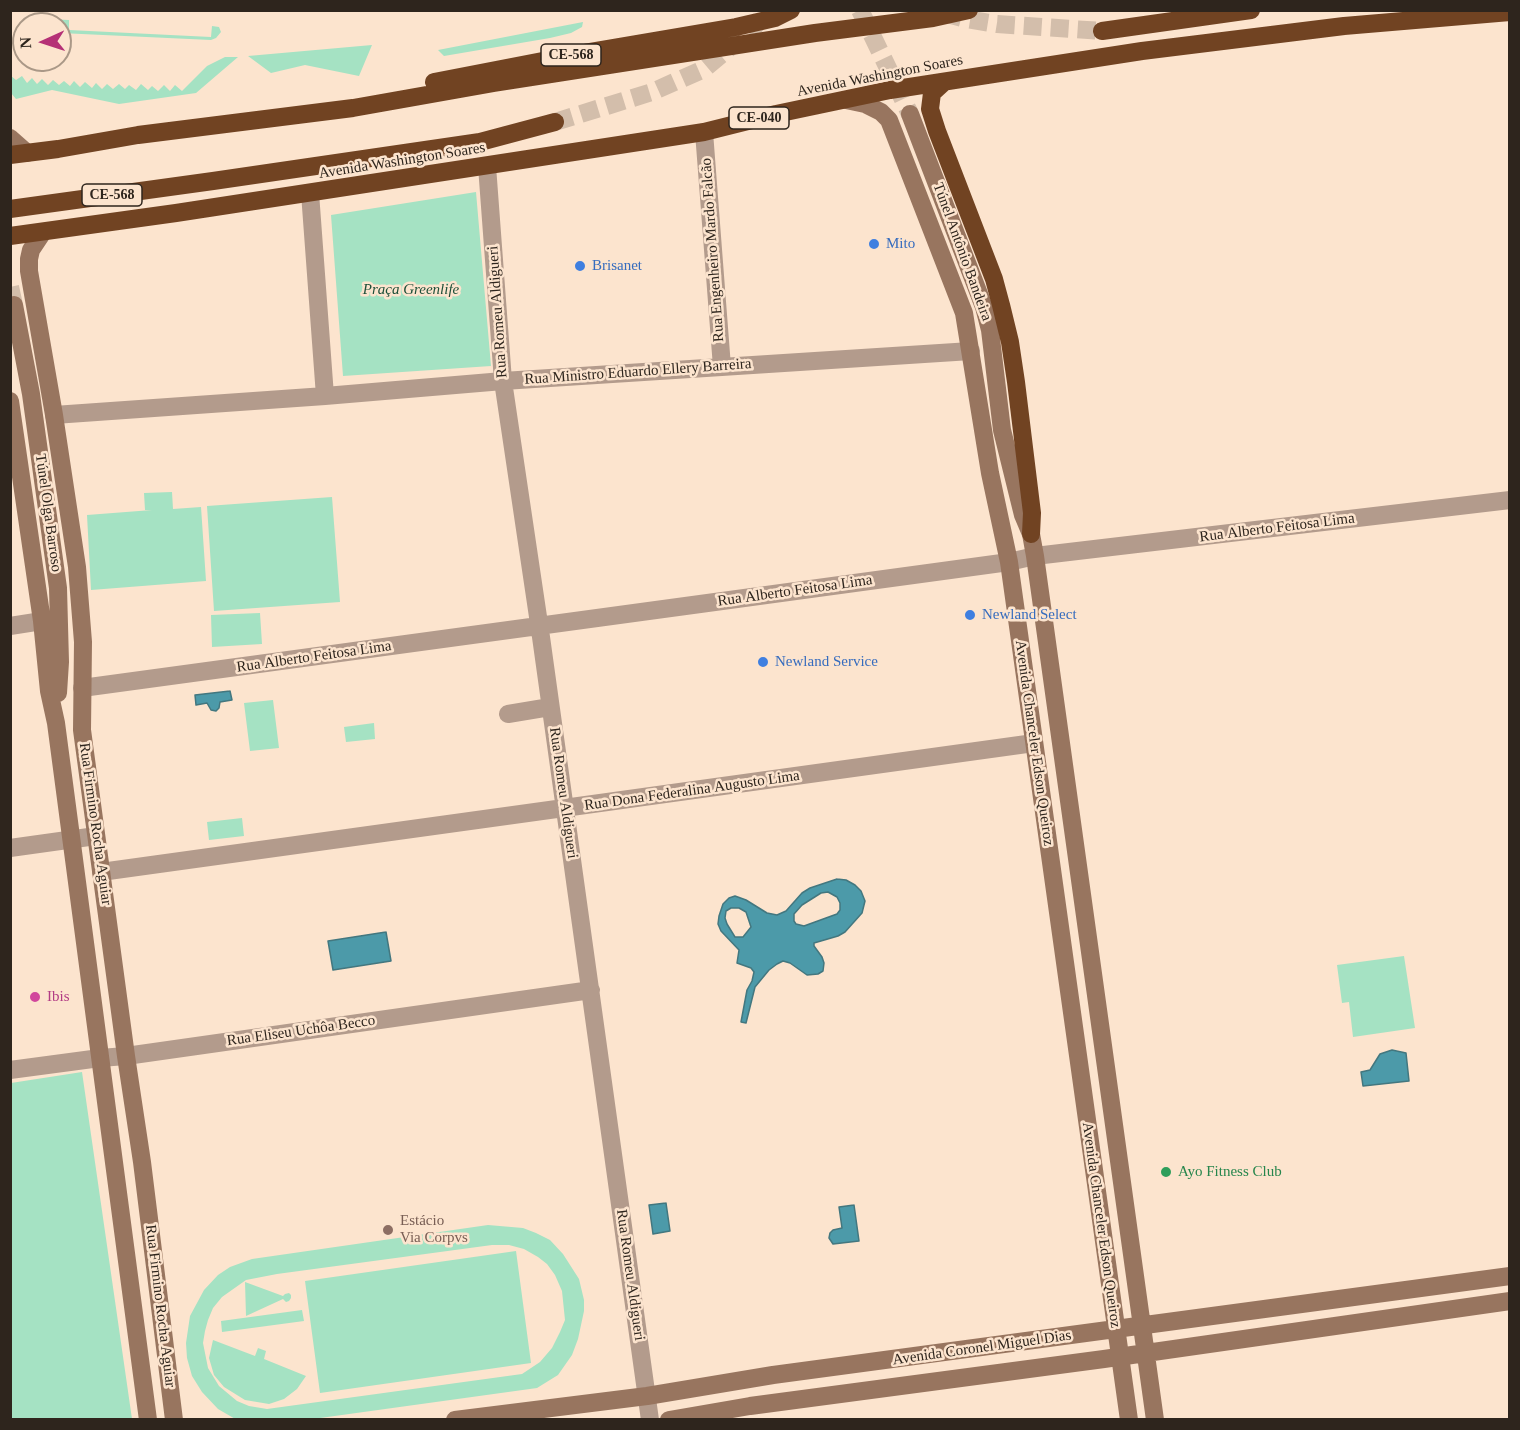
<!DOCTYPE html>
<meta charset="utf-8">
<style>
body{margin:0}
#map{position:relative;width:1520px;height:1430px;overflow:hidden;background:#fce4ce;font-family:Georgia,serif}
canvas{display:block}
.frame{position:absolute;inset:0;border:12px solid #2e251d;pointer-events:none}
.north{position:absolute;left:12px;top:12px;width:60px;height:60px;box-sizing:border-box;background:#fce4ce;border:2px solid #aa9887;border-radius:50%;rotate:267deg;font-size:16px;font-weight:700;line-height:24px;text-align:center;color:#2e251d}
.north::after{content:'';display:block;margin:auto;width:21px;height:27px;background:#b53176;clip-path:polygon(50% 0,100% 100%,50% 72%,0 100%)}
</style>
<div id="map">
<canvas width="1520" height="1430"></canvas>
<div class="frame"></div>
<div class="north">N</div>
</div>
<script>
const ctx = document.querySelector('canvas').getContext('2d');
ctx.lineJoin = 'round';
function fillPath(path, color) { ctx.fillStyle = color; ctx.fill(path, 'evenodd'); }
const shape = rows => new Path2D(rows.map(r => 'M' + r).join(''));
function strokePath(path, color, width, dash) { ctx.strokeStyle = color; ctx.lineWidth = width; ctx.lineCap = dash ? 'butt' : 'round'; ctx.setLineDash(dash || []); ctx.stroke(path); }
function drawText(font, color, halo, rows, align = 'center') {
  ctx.font = font + ' Georgia,serif'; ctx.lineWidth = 5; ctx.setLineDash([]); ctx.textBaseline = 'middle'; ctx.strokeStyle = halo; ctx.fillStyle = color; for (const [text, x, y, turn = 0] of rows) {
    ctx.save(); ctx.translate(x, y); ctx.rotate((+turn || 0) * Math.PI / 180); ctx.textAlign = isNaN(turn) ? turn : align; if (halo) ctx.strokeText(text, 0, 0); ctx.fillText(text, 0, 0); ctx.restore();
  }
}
fillPath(shape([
 [46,19,69,20,69,30,211,37,212,26,219,27,221,32,216,38,211,40,60,33,60,24,48,24,45,22],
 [583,22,582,27,571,33,550,38,444,56,438,50],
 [372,45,359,76,305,65,271,73,248,56],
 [225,57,238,57,196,93,119,104,52,90,16,99,11,93,11,76,16,80,22,76,27,83,32,78,37,84,42,79,48,85,53,80,59,85,64,81,70,86,74,81,80,87,85,82,92,88,96,83,102,89,107,84,113,89,119,84,125,89,129,85,136,90,141,84,148,90,152,86,158,91,164,85,170,91,175,85,182,91,207,66],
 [476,192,491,366,343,376,331,215],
 [172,492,173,509,201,507,206,581,91,590,87,515,152,510,145,510,144,493],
 [332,497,340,602,214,611,207,506],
 [260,613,262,644,212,647,211,615],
 [273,700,279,748,250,751,244,703],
 [374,723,375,739,346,742,344,727],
 [242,818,244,836,209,840,207,822],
 [1404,956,1415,1028,1353,1037,1349,1002,1342,1003,1337,965],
 [82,1072,132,1419,11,1419,11,1083],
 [488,1225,523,1228,536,1233,550,1240,563,1254,579,1279,584,1300,584,1311,578,1339,572,1355,558,1375,537,1388,313,1419,237,1420,218,1409,202,1392,192,1376,187,1358,186,1343,190,1316,204,1290,218,1275,230,1267,252,1259],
 [492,1245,509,1245,524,1249,538,1257,547,1264,555,1275,562,1291,565,1320,560,1332,552,1348,540,1362,522,1374,267,1409,249,1406,237,1401,219,1386,208,1368,203,1343,205,1331,208,1320,213,1308,222,1297,246,1280,277,1274],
 [516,1251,531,1363,320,1393,305,1281],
 [245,1282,283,1296,285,1294,289,1293,291,1295,291,1298,289,1301,286,1302,283,1299,246,1316],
 [302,1310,304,1321,222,1332,221,1321],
 [213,1340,255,1356,258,1348,266,1351,264,1359,306,1376,297,1389,284,1399,269,1404,245,1400,224,1387,214,1375,209,1358]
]), '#a5e2c3');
const water = shape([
 [230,691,232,700,220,702,219,708,216,711,211,710,207,703,196,705,195,695,230,691],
 [837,879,846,880,855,885,861,891,865,901,862,913,845,932,838,936,814,943,814,946,822,957,824,963,823,971,818,974,807,975,790,963,783,961,777,964,769,970,755,987,746,1023,741,1022,747,990,752,981,754,972,751,968,737,963,739,950,721,931,718,924,719,916,723,904,729,898,735,896,746,900,767,913,777,915,786,911,802,893,810,888,837,879],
 [828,892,837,897,840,903,840,910,837,914,804,926,796,924,794,921,794,914,802,905,821,893,828,892],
 [731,908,739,908,746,912,751,927,743,937,735,937,727,924,725,918,726,911,731,908],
 [386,932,391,961,333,970,328,941,386,932],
 [1392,1050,1406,1053,1409,1081,1363,1086,1361,1072,1370,1070,1380,1054,1392,1050],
 [666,1203,670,1231,653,1234,649,1205,666,1203],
 [854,1205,859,1241,833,1244,829,1238,830,1233,833,1230,842,1228,839,1207,854,1205]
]);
fillPath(water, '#4c9aa9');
strokePath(water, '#43777f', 1.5);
strokePath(shape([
 [860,10,910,114],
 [10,287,14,305]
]), '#d3beab', 18, [18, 9]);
strokePath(shape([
 [944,13,966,19,997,24,1102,31],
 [555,122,652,92,704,69,755,26,767,10]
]), '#d3beab', 18, [18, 9]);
strokePath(shape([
 [704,132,722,367],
 [487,166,503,381,541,637,650,1420],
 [310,193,325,396],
 [54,415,325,396,503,381,971,351],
 [10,626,42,621],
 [82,688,759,596,1009,562,1035,556,1510,500],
 [508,714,550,707],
 [10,848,96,836],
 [101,872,1034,743],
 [10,1070,100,1058,126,1056,591,990]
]), '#b39b8c', 18);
strokePath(shape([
 [846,100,865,104,881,112,889,120,964,313,990,473,1009,562,1129,1420],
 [910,114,984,307,990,330,1002,430,1023,515,1031,534,1035,556,1155,1420],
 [10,138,27,153],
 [43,232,31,250,29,259,29,271,54,415,77,567,83,642,82,730,126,1056,142,1162,174,1420],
 [14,305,31,394,58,588,60,662,58,693],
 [10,401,42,621,49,691,56,723,148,1420],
 [455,1420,647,1396,773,1375,1510,1276],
 [669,1420,750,1406,1104,1359,1510,1301]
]), '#98755f', 18);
strokePath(shape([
 [1102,31,1251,10],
 [434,82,589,52,736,27,775,18,791,10],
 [944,82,932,93,930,109,937,131,994,279,1001,305,1010,342,1016,382,1032,513,1031,534],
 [10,155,58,149,138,135,353,108,494,83,815,33,933,18,969,10],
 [10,209,213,181,480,142,555,122],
 [10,236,176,213,704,132,776,114,890,90,1142,51,1344,26,1510,12]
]), '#714322', 18);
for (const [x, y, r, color] of [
 [874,244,6,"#3f7fe0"],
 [580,266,6,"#3f7fe0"],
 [970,615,6,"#3f7fe0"],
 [763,662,6,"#3f7fe0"],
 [35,997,6,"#d1479c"],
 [1166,1172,6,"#2e9e5b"],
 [388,1230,6,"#8d6e63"]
]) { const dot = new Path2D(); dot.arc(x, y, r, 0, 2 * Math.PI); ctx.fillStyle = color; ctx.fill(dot); strokePath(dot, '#fce4ce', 2); }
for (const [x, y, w] of [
 [571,55,60],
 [759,118,60],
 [112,195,60]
]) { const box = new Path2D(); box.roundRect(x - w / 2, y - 11, w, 22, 4.5); ctx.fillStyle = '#fce4ce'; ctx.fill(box); strokePath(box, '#2e251d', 1.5); }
drawText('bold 14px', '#2e251d', null, [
 ["CE-568",571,55],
 ["CE-040",759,118],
 ["CE-568",112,195]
]);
drawText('15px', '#2e251d', '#fce4ce', [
 ["Avenida Washington Soares",880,76,-11],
 ["Avenida Washington Soares",402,161,-9],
 ["Rua Engenheiro Mardo Falcão",713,250,-94],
 ["Túnel Antônio Bandeira",962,252,70],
 ["Rua Romeu Aldigueri",498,312,-94],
 ["Rua Ministro Eduardo Ellery Barreira",638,372,-4],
 ["Túnel Olga Barroso",48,513,82],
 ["Rua Alberto Feitosa Lima",1277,528,-7],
 ["Rua Alberto Feitosa Lima",795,591,-8],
 ["Rua Alberto Feitosa Lima",314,657,-8],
 ["Avenida Chanceler Edson Queiroz",1034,743,82],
 ["Rua Dona Federalina Augusto Lima",692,791,-8],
 ["Rua Romeu Aldigueri",563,793,82],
 ["Rua Firmino Rocha Aguiar",95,824,82],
 ["Rua Eliseu Uchôa Becco",301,1031,-8],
 ["Avenida Chanceler Edson Queiroz",1101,1225,82],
 ["Rua Romeu Aldigueri",630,1275,82],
 ["Rua Firmino Rocha Aguiar",160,1306,83],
 ["Avenida Coronel Miguel Dias",982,1348,-8]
]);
drawText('15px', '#366cbe', '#fce4ce', [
 ["Mito",886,244],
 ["Brisanet",592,266],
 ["Newland Select",982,615],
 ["Newland Service",775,662]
], 'left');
drawText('italic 15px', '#1d4f39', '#fce4ce', [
 ["Praça Greenlife",411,290]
]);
drawText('15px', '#b23c85', '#fce4ce', [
 ["Ibis",47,997]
], 'left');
drawText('15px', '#27864d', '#fce4ce', [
 ["Ayo Fitness Club",1178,1172]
], 'left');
drawText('15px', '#785e54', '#fce4ce', [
 ["Estácio",400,1221],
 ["Via Corpvs",400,1238]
], 'left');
</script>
